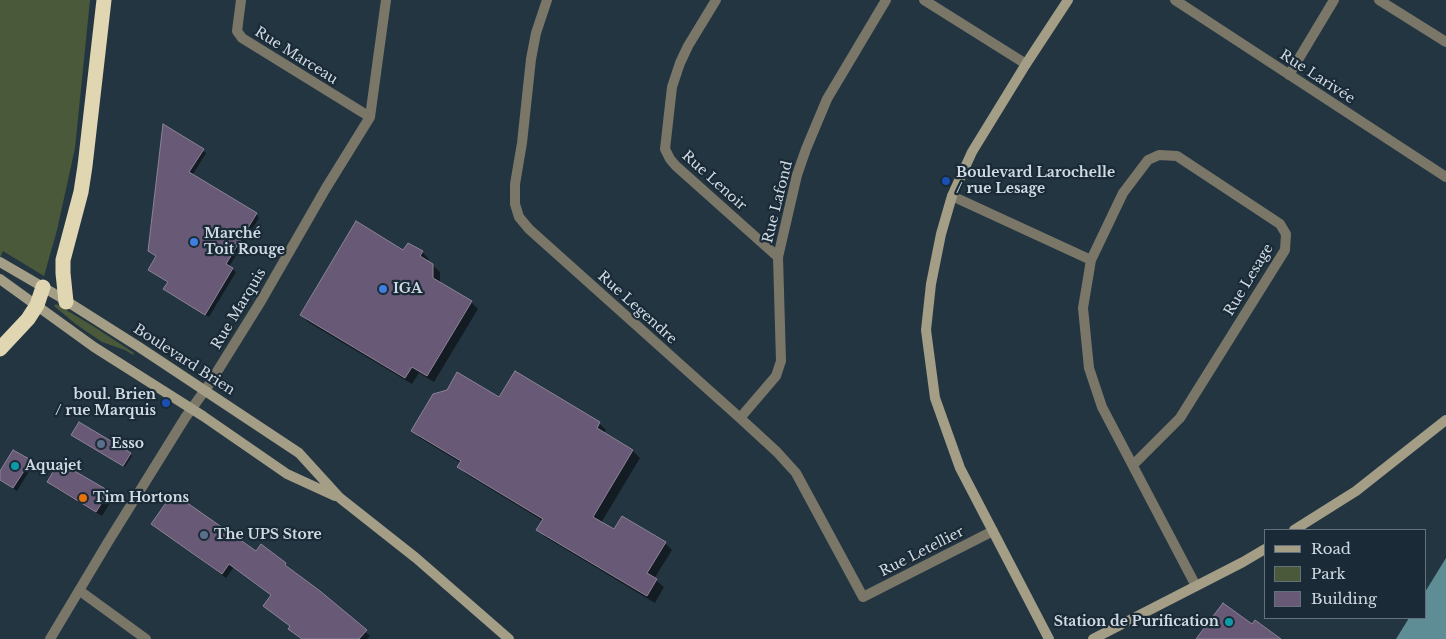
<!DOCTYPE html>
<meta charset="utf-8">
<style>
body{margin:0}
#map{position:relative;width:1446px;height:639px;overflow:hidden;background:#243542;font-family:"Libre Baskerville",serif}
canvas{display:block}
.legend{position:absolute;left:1264px;top:529px;width:162px;height:90px;box-sizing:border-box;background:#1a2b37;border:1px solid #63717c;margin:0;padding:6px 9px;list-style:none;font-size:15px;color:#d0dae3}
.legend li{display:flex;align-items:center;gap:10px;height:25px}
.legend b{width:25px;border:1px solid #63717c}
</style>
<div id="map">
<canvas width="1446" height="639"></canvas>
<ul class="legend">
<li><b style="height:6px;background:#a49e86"></b>Road</li>
<li><b style="height:14px;background:#4a593a"></b>Park</li>
<li><b style="height:14px;background:#685977"></b>Building</li>
</ul>
</div>
<script>
const ctx = document.querySelector('canvas').getContext('2d');
ctx.lineJoin = 'round';
function fillPath(path, color) { ctx.fillStyle = color; ctx.fill(path, 'evenodd'); }
const shape = rows => new Path2D(rows.map(r => 'M' + r).join(''));
function strokePath(path, color, width, dash) { ctx.strokeStyle = color; ctx.lineWidth = width; ctx.lineCap = dash ? 'butt' : 'round'; ctx.setLineDash(dash || []); ctx.stroke(path); }
function drawText(font, color, halo, rows, align = 'center') {
  ctx.font = font + ' "Libre Baskerville",serif'; ctx.lineWidth = 4.5; ctx.setLineDash([]); ctx.textBaseline = 'middle'; ctx.strokeStyle = halo; ctx.fillStyle = color; for (const [text, x, y, turn = 0] of rows) {
    ctx.save(); ctx.translate(x, y); ctx.rotate((+turn || 0) * Math.PI / 180); ctx.textAlign = isNaN(turn) ? turn : align; if (halo) ctx.strokeText(text, 0, 0); ctx.fillText(text, 0, 0); ctx.restore();
  }
}
fillPath(shape([
 [0,0,90,0,75,148,57,230,44,276,3,251,0,258],
 [56,304,93,326,134,353,133,355,125,350,102,342,77,325,54,306]
]), '#4a593a');
fillPath(shape([
 [1446,558,1446,639,1396,639,1409,618,1425,618,1425,592]
]), '#5f8d95');
fillPath(shape([
 [164,126,206,153,192,176,256,214,259,218,229,267,236,272,209,317,168,292,165,289,169,283,149,269,157,257,149,251],
 [404,252,422,252,429,259,428,261,440,272,440,284,471,302,478,309,434,382,419,373,412,384,308,322,301,315],
 [500,399,599,423,606,430,604,434,633,451,640,458,601,523,614,531,665,543,672,550,654,579,664,587,655,603,545,537,538,530,543,521,466,474,459,467,461,463,420,438,413,431],
 [79,423,130,454,132,456,125,467,74,436],
 [30,461,33,465,17,491,0,480,0,474],
 [48,482,108,492,113,498,102,516,53,487],
 [152,524,256,553,285,564,370,636,367,639,302,639,291,627,272,596,234,567,226,578]
]), '#0007');
const building = shape([
 [163,124,204,149,189,172,257,213,226,264,233,268,205,315,163,289,168,282,148,270,156,256,148,251,163,124],
 [356,221,403,250,408,243,423,251,420,256,433,264,433,278,472,301,427,376,412,367,405,378,300,315,356,221],
 [515,371,600,422,597,428,633,450,593,517,614,529,622,516,666,542,647,573,657,579,647,596,536,530,543,519,457,467,461,461,411,431,433,394,447,390,457,372,499,397,515,371],
 [79,422,131,453,123,466,71,435,79,422],
 [13,450,31,460,13,488,0,480,0,471,13,450],
 [59,462,109,491,96,512,47,482,59,462],
 [173,493,256,551,261,544,286,563,285,565,320,591,367,630,359,639,302,639,288,629,290,626,263,606,271,595,229,564,222,574,151,524,173,493],
 [1223,603,1252,624,1255,620,1281,639,1196,639,1223,603]
]);
fillPath(building, '#685977');
strokePath(building, '#8d8397', 1);
strokePath(shape([
 [241,0,237,31,242,38,370,117],
 [547,0,536,33,531,59,522,143,515,184,515,204,519,217,529,229,740,418,777,452,796,473,863,597,993,531],
 [716,0,688,46,680,63,672,87,665,149,670,159,676,166,778,257],
 [924,0,1026,64],
 [1175,0,1446,177],
 [1379,0,1446,42],
 [1289,75,1334,0],
 [952,196,1091,260],
 [740,418,776,376,781,361,778,257,797,175,806,149,827,99,886,0],
 [1133,465,1180,418,1285,250,1286,234,1280,224,1177,156,1159,155,1148,160,1123,193,1091,260,1083,308,1089,368,1102,407,1196,586],
 [80,591,146,639],
 [50,639,108,542,185,418,210,383,261,301,326,188,370,117,386,0]
]), '#7b7768', 10);
strokePath(shape([
 [0,262,60,297,139,347,299,453,340,498,416,558,509,639],
 [0,279,94,347,203,416,287,474,335,496],
 [1294,530,1356,491,1446,420],
 [1049,639,960,468,935,398,926,330,931,284,941,234,952,196,972,152,1026,64,1068,0],
 [1093,639,1243,562,1265,549]
]), '#a49e86', 10);
strokePath(shape([
 [66,302,63,273,63,260,81,192,85,166,104,0],
 [0,349,28,319,37,305,43,287]
]), '#e0d6b1', 15);
for (const [x, y, r, color] of [
 [946,181,5,"#1a4fb4"],
 [194,242,5,"#3f7fe0"],
 [383,289,5,"#3f7fe0"],
 [166,403,5,"#1a4fb4"],
 [101,444,5,"#5c6f8a"],
 [15,466,5,"#0f9aa8"],
 [83,498,5,"#e8710a"],
 [204,535,5,"#5c6f8a"],
 [1229,622,5,"#0f9aa8"]
]) { const dot = new Path2D(); dot.arc(x, y, r, 0, 2 * Math.PI); ctx.fillStyle = color; ctx.fill(dot); strokePath(dot, '#1a2b37', 2); }
drawText('14px', '#d0dae3', '#1a2b37', [
 ["Rue Marceau",296,56,32],
 ["Rue Larivée",1317,77,33],
 ["Rue Lenoir",714,181,42],
 ["Rue Lafond",778,202,-76],
 ["Rue Lesage",1249,280,-59],
 ["Rue Legendre",637,308,42],
 ["Rue Marquis",239,309,-59],
 ["Boulevard Brien",184,360,33],
 ["Rue Letellier",922,552,-27]
]);
drawText('bold 14px', '#d0dae3', '#1a2b37', [
 ["Boulevard Larochelle",956,173],
 ["/ rue Lesage",956,189],
 ["Marché",204,234],
 ["Toit Rouge",204,250],
 ["IGA",393,289],
 ["boul. Brien",156,395,"right"],
 ["/ rue Marquis",156,411,"right"],
 ["Esso",111,444],
 ["Aquajet",25,466],
 ["Tim Hortons",93,498],
 ["The UPS Store",214,535],
 ["Station de Purification",1219,622,"right"]
], 'left');
</script>
